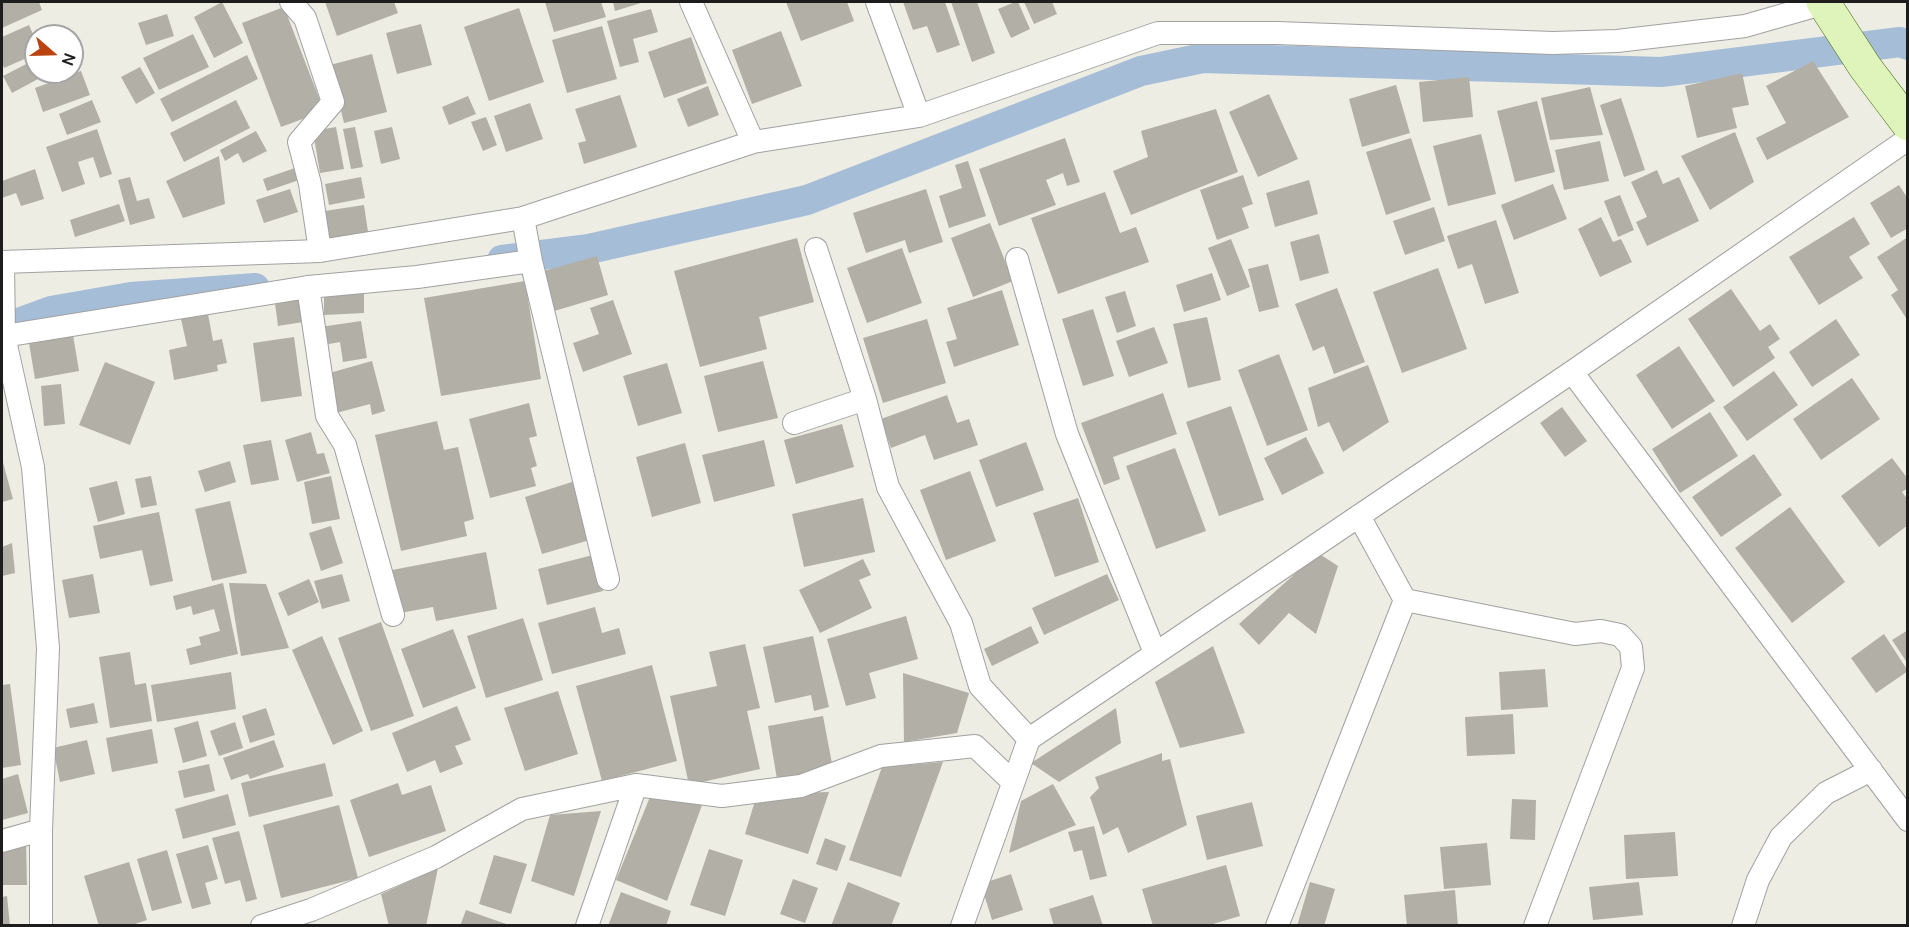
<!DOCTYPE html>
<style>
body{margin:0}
#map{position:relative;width:1909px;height:927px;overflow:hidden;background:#edede3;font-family:Manrope,sans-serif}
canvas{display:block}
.frame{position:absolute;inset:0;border:3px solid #1d1d1d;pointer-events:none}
.north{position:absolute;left:24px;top:24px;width:60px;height:60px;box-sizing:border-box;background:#fff;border:2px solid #a5a5a5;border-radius:50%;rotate:110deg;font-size:16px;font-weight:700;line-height:24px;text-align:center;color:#1d1d1d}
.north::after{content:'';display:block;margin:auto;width:21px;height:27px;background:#ba440f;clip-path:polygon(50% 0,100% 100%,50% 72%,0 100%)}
</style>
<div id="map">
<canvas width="1909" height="927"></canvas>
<div class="frame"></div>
<div class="north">N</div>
</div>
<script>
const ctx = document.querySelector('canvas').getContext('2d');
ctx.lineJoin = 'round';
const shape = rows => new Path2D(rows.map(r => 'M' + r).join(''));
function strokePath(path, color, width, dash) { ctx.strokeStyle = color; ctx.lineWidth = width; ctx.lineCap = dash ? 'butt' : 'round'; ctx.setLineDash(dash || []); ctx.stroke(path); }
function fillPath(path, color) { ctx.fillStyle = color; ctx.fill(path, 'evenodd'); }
strokePath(shape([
 [502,260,589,249,807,200,1141,71,1203,58,1661,72,1900,42,1908,45],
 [2,329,51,311,131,297,255,288]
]), '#a6bdd8', 30);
fillPath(shape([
 [2,2,39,2,42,10,2,28],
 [222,2,243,43,214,58,194,17],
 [325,2,394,2,398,13,337,36],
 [545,2,601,2,606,17,554,32],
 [613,2,644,2,615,11],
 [786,2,847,2,854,21,801,41],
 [903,2,945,2,960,45,937,53,927,26,913,30],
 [951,2,977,2,995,53,972,62],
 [1015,2,1018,2,1030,29,1011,38,998,9],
 [1024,2,1052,2,1057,14,1034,24],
 [284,7,324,111,281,127,242,23],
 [519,8,544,82,489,101,464,27],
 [651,9,658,32,633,39,639,62,620,67,607,21],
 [167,14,174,36,146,45,138,23],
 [421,24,432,65,397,74,386,33],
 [29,25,36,41,36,54,4,68,2,62,2,37],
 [602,26,617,79,567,93,552,40],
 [781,31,802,86,752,104,732,50],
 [193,34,209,67,159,90,143,58],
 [691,37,707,83,664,98,648,52],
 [372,54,387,112,344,123,330,65],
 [247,55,258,79,172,122,160,99],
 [36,59,36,72,51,72,12,93,3,76],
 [1813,61,1849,117,1767,160,1756,138,1786,123,1766,86],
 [140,67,155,93,136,104,121,77],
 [81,71,90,95,43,112,35,88],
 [1742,73,1749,105,1732,108,1737,128,1697,138,1685,86],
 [1469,77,1473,117,1423,122,1419,82],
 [1396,85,1410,133,1362,147,1349,99],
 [708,86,719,115,688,127,677,99],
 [1590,87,1603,135,1550,140,1541,98],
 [1269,94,1298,159,1258,177,1229,112],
 [620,95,637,147,584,164,578,143,586,141,575,109],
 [468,96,476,114,449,125,442,107],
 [1621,98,1645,170,1624,177,1600,105],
 [92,100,101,122,67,135,59,114],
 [236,100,250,128,184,162,170,133],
 [1537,101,1555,172,1515,182,1497,111],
 [530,103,543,139,506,152,494,116],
 [1216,109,1238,172,1131,215,1113,171,1148,157,1141,131],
 [486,117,497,145,483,151,471,122],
 [336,127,344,169,320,173,313,131],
 [355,127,363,167,351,169,343,129],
 [392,127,400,159,381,164,374,131],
 [97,129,112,174,100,178,93,157,78,162,85,184,62,192,46,147],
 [256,131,267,151,243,163,238,153,225,161,220,150],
 [1735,132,1754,182,1710,210,1681,156],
 [1481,134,1496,194,1448,206,1433,146],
 [1065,138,1080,182,1067,186,1063,173,1046,180,1056,205,999,226,979,169],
 [1411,138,1431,200,1386,215,1366,152],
 [1600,141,1609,181,1564,190,1555,150],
 [219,156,225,204,183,218,166,181],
 [968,161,986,216,949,228,939,196,962,188,955,165],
 [295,168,299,180,267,191,263,179],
 [35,169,44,199,21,206,16,193,2,198,2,181],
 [1657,170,1663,184,1679,177,1699,221,1647,246,1636,222,1647,217,1631,182],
 [1243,175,1253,204,1242,208,1249,228,1217,240,1200,190],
 [130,177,137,201,149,198,155,218,130,225,118,180],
 [361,177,365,198,329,205,325,184],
 [1309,180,1318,214,1275,227,1266,193],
 [1553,184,1567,219,1514,240,1501,205],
 [1899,185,1908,199,1908,228,1891,238,1870,203],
 [290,189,298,212,264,223,256,200],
 [926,189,943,242,909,253,905,240,866,253,853,213],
 [1105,192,1120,233,1136,227,1149,262,1058,294,1031,218],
 [1620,195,1634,230,1618,237,1604,201],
 [119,204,125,221,75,237,70,220],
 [364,205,368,232,323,239,318,212],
 [1434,207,1445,241,1405,255,1393,221],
 [1601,217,1613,242,1621,239,1632,262,1600,277,1578,229],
 [1854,217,1870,244,1849,257,1863,278,1819,305,1789,257],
 [1496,220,1519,293,1485,304,1472,264,1458,269,1447,236],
 [990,223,1013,281,973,297,951,238],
 [1319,234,1329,273,1300,281,1290,242],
 [1908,237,1908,321,1891,295,1898,290,1877,257],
 [797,238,814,302,759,317,767,349,700,367,674,271],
 [1231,239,1250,287,1227,296,1208,248],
 [902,248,922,303,867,323,847,268],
 [597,256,608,295,551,312,540,272],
 [1268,264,1279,307,1259,312,1248,269],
 [1438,268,1467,349,1402,373,1373,292],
 [1212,273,1221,300,1184,312,1176,285],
 [525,281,541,379,441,396,424,298],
 [1337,288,1365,362,1334,374,1324,346,1313,351,1295,304],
 [1731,289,1760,331,1770,324,1780,339,1768,347,1775,358,1733,387,1688,319],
 [1002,290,1019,345,954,367,946,342,957,339,947,308],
 [324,291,364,291,364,313,324,315],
 [1125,291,1136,326,1117,333,1105,297],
 [299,299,303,322,278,326,275,303],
 [613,300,632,354,583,372,573,343,599,334,590,308],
 [1093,309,1114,376,1083,386,1062,319],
 [208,314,213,341,222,339,227,363,217,365,218,371,174,380,169,350,187,346,181,319],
 [1207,317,1221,380,1188,388,1173,324],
 [927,319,946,383,883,403,863,338],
 [1836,319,1860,355,1812,387,1789,352],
 [361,321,367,358,343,362,340,342,323,345,320,327],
 [1154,327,1168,363,1129,377,1116,341],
 [73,335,79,371,35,379,29,343],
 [294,337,302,396,261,402,253,343],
 [1679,346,1715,401,1672,429,1636,375],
 [1279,354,1308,430,1267,446,1238,370],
 [372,361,385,411,372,415,370,404,336,413,326,374],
 [763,361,778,418,718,432,704,376],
 [105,362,155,382,130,445,79,425],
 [667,363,682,413,638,426,623,376],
 [1368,365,1389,422,1343,452,1329,422,1318,427,1308,388],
 [1774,371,1798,405,1747,441,1723,407],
 [1852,378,1880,419,1821,460,1793,419],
 [61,384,65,424,44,426,41,386],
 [1163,393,1177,434,1113,457,1120,479,1104,485,1081,423],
 [947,395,957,423,969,419,978,445,934,460,925,435,891,448,881,419],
 [529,403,537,436,529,438,537,466,531,468,536,486,490,498,469,419],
 [1231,406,1264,500,1219,516,1186,422],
 [1562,407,1587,441,1565,457,1540,423],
 [1710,412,1738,456,1680,493,1652,449],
 [437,421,444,450,458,447,474,519,464,522,467,536,401,551,375,435],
 [842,424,854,467,796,484,784,440],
 [311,432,317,454,324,453,330,473,297,482,285,440],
 [1306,437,1324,473,1282,495,1264,458],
 [271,440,279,480,251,485,243,445],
 [764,440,775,486,714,502,702,455],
 [1026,442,1044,490,996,507,979,460],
 [685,443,701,503,652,517,636,457],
 [1175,448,1206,531,1156,549,1126,466],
 [1754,454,1782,495,1721,537,1692,497],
 [1892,458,1908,479,1908,488,1902,492,1908,500,1908,525,1879,547,1841,496],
 [2,459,13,499,2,502],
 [230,461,236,482,205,492,198,471],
 [970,471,996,541,946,560,920,490],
 [151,476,157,505,141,508,135,479],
 [331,476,340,519,312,524,304,482],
 [117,481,125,514,98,522,89,488],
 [575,481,593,539,542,554,525,497],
 [863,498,875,552,804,567,792,514],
 [1078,498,1099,562,1055,577,1033,513],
 [230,501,247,573,212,581,195,509],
 [1790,507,1845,582,1792,623,1735,548],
 [159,512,173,581,150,586,142,550,100,559,93,526],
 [331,526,343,563,321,571,309,533],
 [12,543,15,573,2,576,2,547],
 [486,552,497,609,436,621,433,607,400,613,392,570],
 [1318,553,1338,566,1316,634,1289,613,1259,645,1239,624],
 [593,555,603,591,547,605,538,569],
 [863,559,871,575,859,580,872,608,820,633,799,590],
 [93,574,100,613,69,618,62,580],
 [342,574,350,601,322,609,314,581],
 [1107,574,1119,600,1044,635,1032,608],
 [309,579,319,602,288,616,278,593],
 [223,583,238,654,190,665,186,649,201,645,199,637,220,631,214,609,193,615,191,606,176,610,173,596],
 [229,583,266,584,289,648,241,656],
 [595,607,602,633,619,628,626,654,552,674,538,623],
 [906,616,918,659,869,673,876,698,846,706,827,639],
 [523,618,543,680,486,698,467,636],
 [381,622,414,716,371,731,338,638],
 [1031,626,1039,643,992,666,984,649],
 [453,629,476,688,423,708,401,649],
 [1908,630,1908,664,1892,640],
 [1884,634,1908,671,1876,693,1851,658],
 [322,636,363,731,333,745,292,650],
 [813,636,829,707,814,711,811,695,775,703,763,647],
 [745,644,760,708,747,711,760,769,689,785,670,696,717,686,709,652],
 [1213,646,1245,733,1180,748,1155,682],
 [130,652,135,685,146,683,152,721,110,728,99,657],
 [652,665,677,761,602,781,576,686],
 [1545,669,1548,707,1501,710,1499,672],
 [231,672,236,709,157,722,151,685],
 [903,673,969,693,957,733,904,742],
 [10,684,21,765,2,768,2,685],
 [558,691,578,754,525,771,504,708],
 [94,703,98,723,70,728,66,709],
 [457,706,471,740,455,746,463,764,440,773,435,760,407,772,392,733],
 [266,708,275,735,250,743,242,716],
 [1116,708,1121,743,1059,782,1031,763],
 [1513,714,1515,754,1467,756,1465,717],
 [823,716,833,769,777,779,768,726],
 [198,721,207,756,183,763,174,728],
 [235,722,243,748,219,756,210,731],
 [152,729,158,763,112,772,106,738],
 [87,740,95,774,60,782,53,748],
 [274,740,284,767,250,779,248,774,231,780,223,758],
 [1162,753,1162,761,1170,759,1187,825,1128,853,1118,827,1103,835,1090,797,1099,788,1095,777],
 [943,762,901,877,849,860,882,767],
 [325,763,333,796,249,817,241,783],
 [209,764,215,791,184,798,178,771],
 [18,774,28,813,2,820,2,779],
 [398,783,402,795,431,785,446,831,369,857,350,800],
 [1053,784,1076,825,1009,853,1021,801],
 [829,792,808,854,745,834,757,794],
 [228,794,236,825,183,839,175,809],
 [650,797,705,797,667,901,616,880],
 [1512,799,1536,800,1535,840,1510,839],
 [1252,802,1263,846,1207,860,1196,816],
 [339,805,358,878,281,898,263,825],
 [601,811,574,896,531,881,550,815],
 [1094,826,1107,876,1090,880,1082,850,1074,852,1068,832],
 [239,831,257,899,246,902,240,880,225,884,212,838],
 [1675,832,1678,876,1626,879,1624,835],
 [825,838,846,846,837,871,816,864],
 [26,839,27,885,2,885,2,845],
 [1487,843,1491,885,1444,889,1440,847],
 [208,845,218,879,205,883,211,904,192,909,176,854],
 [709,849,743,860,725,916,690,905],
 [167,850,182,903,152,911,137,859],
 [494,855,527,864,511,914,479,904],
 [129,862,147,920,129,926,99,926,84,876],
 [1226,865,1240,916,1206,926,1153,926,1142,889],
 [438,868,426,926,389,926,381,894],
 [1011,874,1023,910,992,920,981,884],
 [793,879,818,888,805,923,780,914],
 [848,882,900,903,891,926,831,926],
 [1310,882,1335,889,1324,926,1297,926],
 [1639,882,1643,915,1593,920,1589,887],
 [1455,890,1458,926,1407,926,1404,895],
 [621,892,671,911,666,926,608,926],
 [1093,895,1103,926,1054,926,1049,909],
 [7,896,10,926,2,926,2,897],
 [466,910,509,925,509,926,460,926]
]), '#b2afa6');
const street = shape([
 [291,2,305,18,333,102,299,142,310,184,320,251],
 [691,2,753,142],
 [877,2,919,116],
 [523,218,531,261,608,579],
 [816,249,865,399,888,487,961,623,980,686,1029,739],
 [1017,259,1067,434,1155,653],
 [2,262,320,251,523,218,753,142,919,116,1158,33,1277,33,1553,43,1617,41,1745,26,1829,2],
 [3,262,4,336,33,467,48,648,41,830,41,926],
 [308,287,327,416,345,445,393,615],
 [4,336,308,287,417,277,531,261],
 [1572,372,1908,820],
 [794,423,865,399],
 [1405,600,1575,634,1601,631,1620,635,1631,647,1633,668,1535,926],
 [2,841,41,830],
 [262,926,311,910,436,857,522,809,636,785,722,796,801,786,881,756,975,746,1013,782],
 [587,926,636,785],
 [962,926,1029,739,1572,372,1908,139],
 [1277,926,1405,600,1359,516],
 [1743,926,1758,880,1781,837,1826,793,1871,770]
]);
const secondary = shape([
 [1823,2,1865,67,1908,124]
]);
strokePath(street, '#a1a1a1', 24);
strokePath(secondary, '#436a0d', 34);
strokePath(street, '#fff', 22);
strokePath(secondary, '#dff4ba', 33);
</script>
